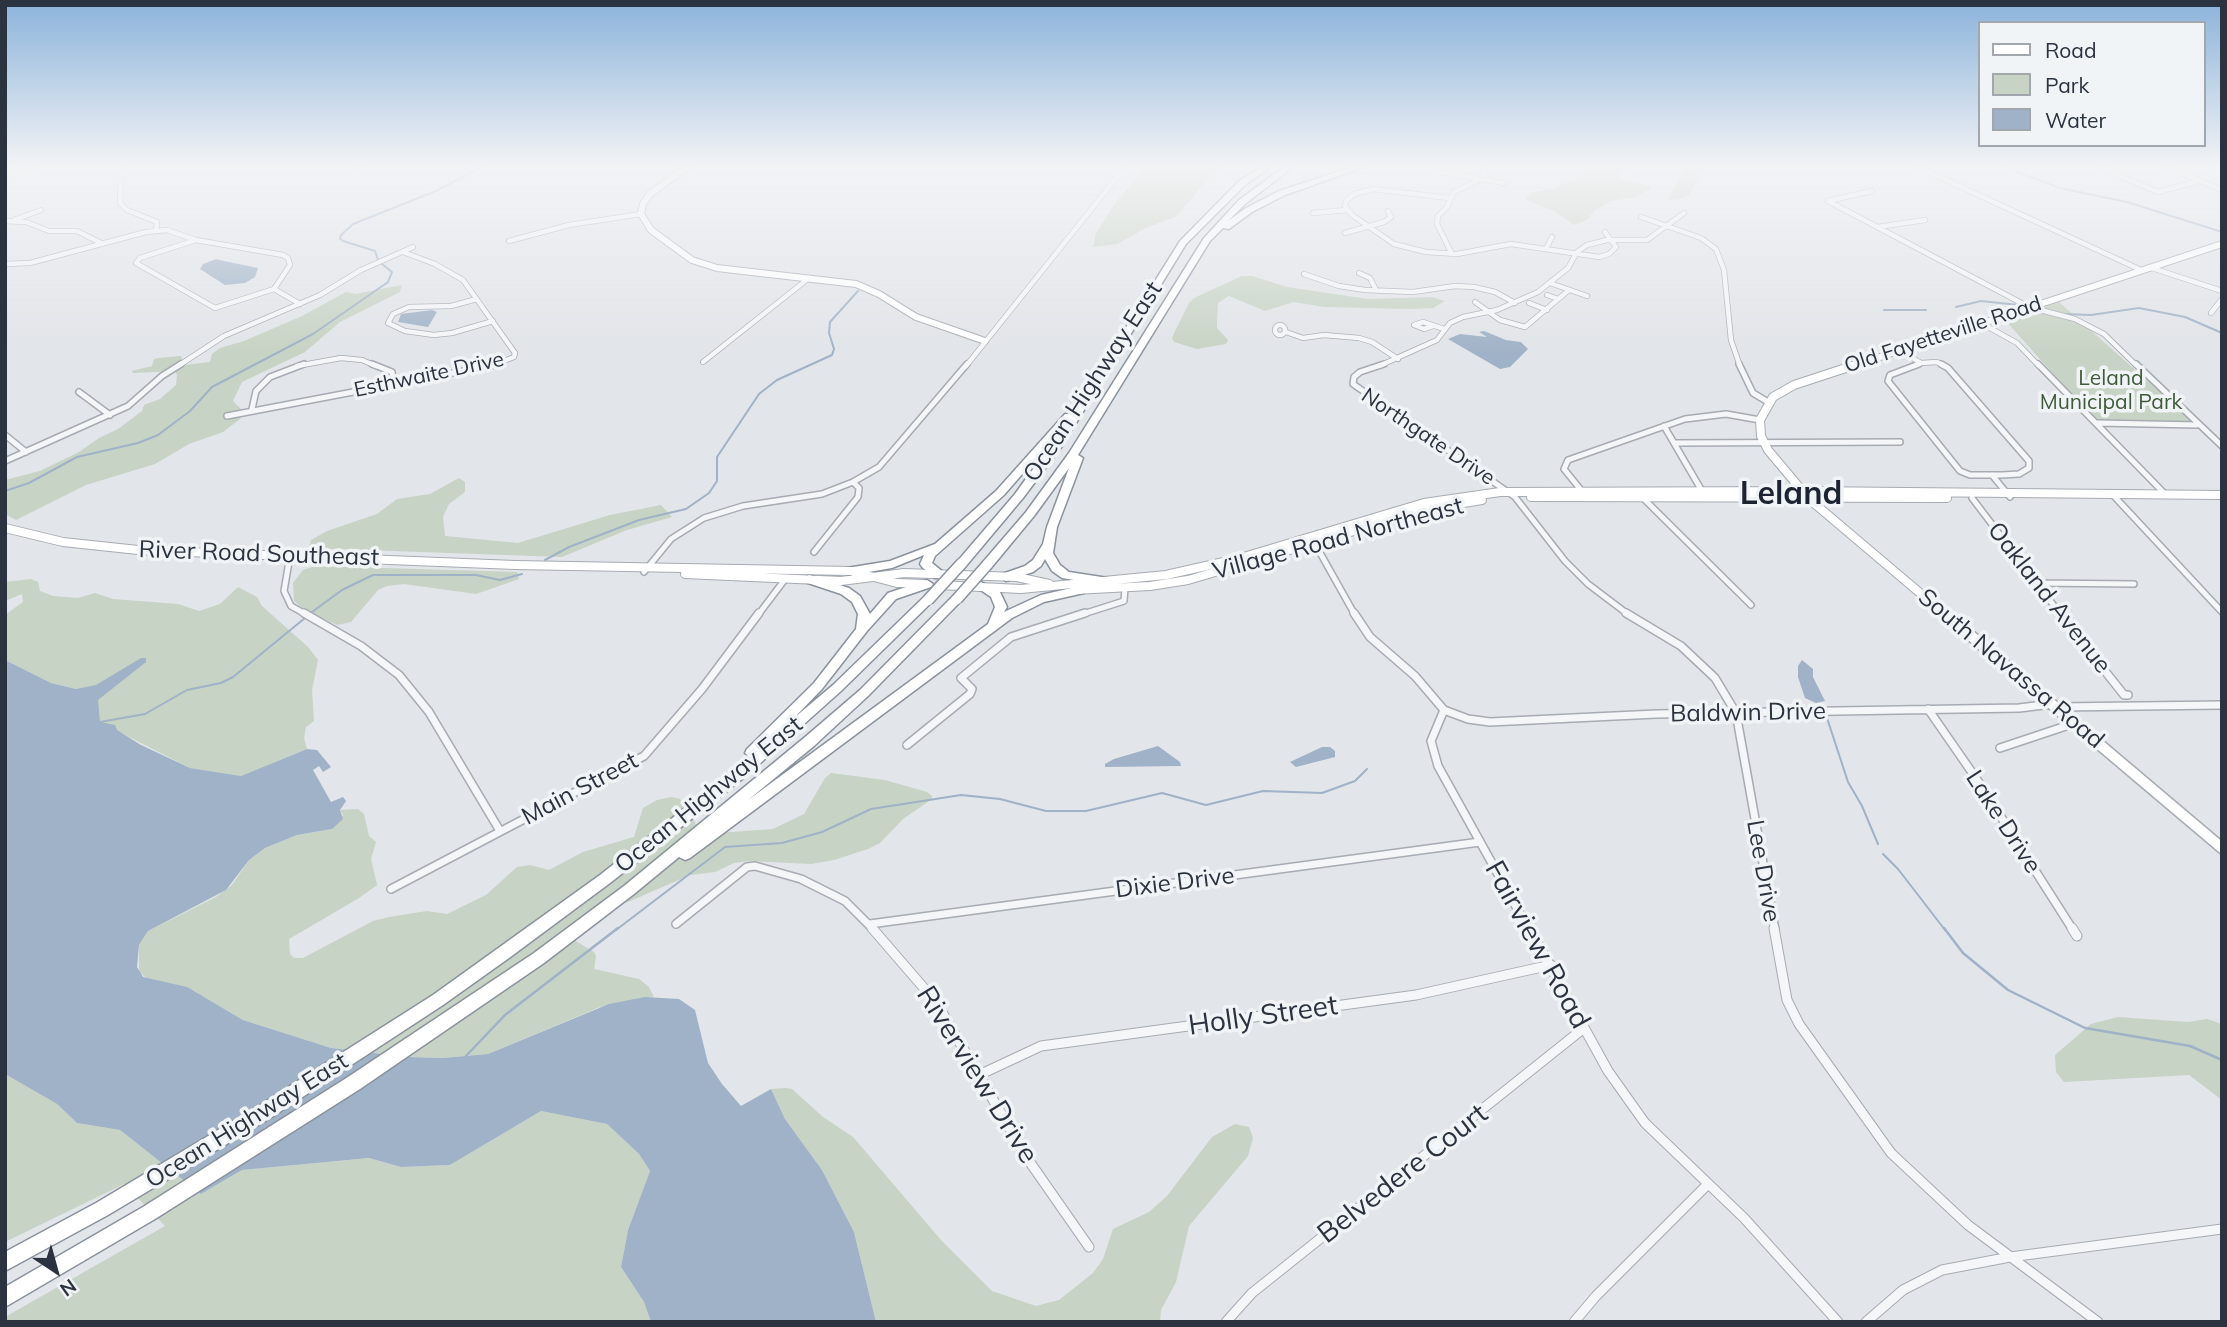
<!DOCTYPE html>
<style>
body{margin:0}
#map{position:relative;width:2227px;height:1327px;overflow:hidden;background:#e2e5e9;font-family:Mulish,sans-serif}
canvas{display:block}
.frame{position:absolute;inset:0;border:7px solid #2b3340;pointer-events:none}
.legend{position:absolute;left:1978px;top:21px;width:228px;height:126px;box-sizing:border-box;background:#f1f4f7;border:2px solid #a2a7ae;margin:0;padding:9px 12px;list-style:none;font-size:21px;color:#2b3340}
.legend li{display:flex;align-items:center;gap:14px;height:35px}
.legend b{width:35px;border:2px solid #a2a7ae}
.north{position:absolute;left:21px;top:1236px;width:70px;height:70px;-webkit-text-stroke:5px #f1f4f7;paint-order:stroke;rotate:144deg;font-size:19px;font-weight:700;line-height:28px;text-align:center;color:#2b3340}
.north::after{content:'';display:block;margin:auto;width:24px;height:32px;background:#2b3340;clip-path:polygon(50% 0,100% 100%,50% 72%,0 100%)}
</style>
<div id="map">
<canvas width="2227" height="1327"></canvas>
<div class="frame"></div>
<ul class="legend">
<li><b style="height:9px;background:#fff"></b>Road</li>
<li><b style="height:19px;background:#c7d3c4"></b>Park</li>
<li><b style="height:19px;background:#a0b2c7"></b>Water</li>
</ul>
<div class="north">N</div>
</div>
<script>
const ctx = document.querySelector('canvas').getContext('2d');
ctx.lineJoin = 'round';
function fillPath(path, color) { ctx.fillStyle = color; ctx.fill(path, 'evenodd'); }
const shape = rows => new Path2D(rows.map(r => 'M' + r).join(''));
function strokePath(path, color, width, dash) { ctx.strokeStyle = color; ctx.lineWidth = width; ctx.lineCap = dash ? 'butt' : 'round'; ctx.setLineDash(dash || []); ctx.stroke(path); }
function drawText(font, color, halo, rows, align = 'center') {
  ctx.font = font + ' Mulish,sans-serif'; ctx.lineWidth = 7; ctx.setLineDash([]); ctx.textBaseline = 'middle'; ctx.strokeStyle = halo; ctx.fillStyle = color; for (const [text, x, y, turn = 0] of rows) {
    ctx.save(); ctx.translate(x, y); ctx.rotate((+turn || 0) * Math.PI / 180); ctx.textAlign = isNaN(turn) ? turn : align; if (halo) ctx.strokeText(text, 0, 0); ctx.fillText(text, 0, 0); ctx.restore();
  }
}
fillPath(shape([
 [1146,167,1224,167,1207,180,1177,216,1144,229,1117,244,1093,247,1096,233,1116,202],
 [1582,167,1630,167,1621,174,1619,179,1648,185,1651,188,1637,197,1610,201,1594,211,1587,220,1574,225,1554,211,1526,200,1530,193,1555,188,1578,178,1583,173],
 [1685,167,1706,167,1689,195,1680,199,1668,200],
 [1242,276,1252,276,1287,287,1368,299,1432,297,1445,301,1433,308,1410,309,1324,307,1294,302,1265,311,1229,296,1218,303,1217,321,1217,328,1228,340,1226,344,1197,349,1174,342,1172,338,1175,331,1189,303,1194,298],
 [402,285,400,292,340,322,305,352,242,382,233,401,242,410,240,419,223,432,189,444,155,464,86,485,16,520,5,514,5,480,40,471,79,452,99,438,118,429,142,411,144,405,160,399,176,385,177,375,175,371,133,373,132,371,152,366,154,359,159,358,181,356,184,365,210,362,212,354,220,348,244,341,302,316,346,292,355,294],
 [2059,302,2197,425,2097,423,2005,320],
 [459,478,465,482,465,492,449,504,443,517,445,536,518,543,610,515,661,505,672,517,627,530,562,557,309,548,311,540,327,531,377,514,397,499,430,494],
 [316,566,517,572,519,579,476,594,404,584,387,586,378,590,351,622,337,625,303,609,294,601,293,583,303,570],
 [31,579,38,582,40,591,53,596,78,598,95,593,113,599,178,604,199,611,220,604,238,587,257,597,262,606,308,647,318,660,312,690,314,721,306,727,304,738,307,749,241,776,190,768,100,722,76,689,51,683,5,660,5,615,23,602,22,594,5,601,5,582],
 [831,773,885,780,927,792,932,796,932,799,903,819,880,843,868,849,834,860,811,864,750,861,734,863,715,872,690,875,628,902,602,910,570,936,574,940,594,952,596,956,594,969,639,979,649,987,654,997,600,1007,488,1054,443,1058,408,1057,331,1048,243,1020,195,992,149,980,139,972,139,945,148,931,216,897,232,885,249,860,265,848,297,835,332,829,343,815,340,810,358,809,364,814,369,836,376,842,371,859,377,885,359,898,289,939,290,954,294,958,303,958,373,921,389,917,427,911,447,914,486,895,517,867,530,865,549,870,583,852,634,837,643,808,657,800,671,797,680,799,696,824,718,833,773,829,804,814,825,778],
 [2118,1017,2188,1022,2207,1019,2222,1024,2222,1100,2189,1075,2064,1082,2056,1072,2055,1055,2091,1024],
 [5,1074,57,1104,77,1123,120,1130,201,1194,242,1170,369,1158,401,1167,450,1165,541,1111,607,1124,639,1154,650,1171,628,1230,621,1267,644,1302,651,1322,5,1322,5,1317,165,1226,124,1184,5,1242],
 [786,1088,792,1089,823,1117,853,1137,941,1240,992,1291,1036,1306,1059,1300,1093,1273,1103,1259,1113,1229,1149,1212,1167,1196,1212,1137,1235,1124,1249,1127,1253,1138,1248,1156,1189,1226,1176,1282,1161,1310,1160,1322,876,1322,854,1232,822,1170,785,1119,771,1089]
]), '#c7d3c4');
fillPath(shape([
 [216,259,224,261,258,268,255,277,245,283,225,285,200,269,203,264],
 [432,310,437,312,428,327,398,322,401,314],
 [1484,331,1506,340,1521,342,1528,349,1510,367,1500,369,1448,339,1460,334,1487,337,1479,332],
 [141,658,146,658,146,662,98,700,100,722,115,725,117,730,141,745,190,768,241,776,307,749,317,750,331,767,323,772,319,766,313,770,331,802,343,797,346,801,340,810,343,819,332,829,297,835,265,848,249,860,226,890,148,931,139,945,137,967,143,977,187,987,243,1020,331,1048,408,1057,443,1058,488,1054,609,1004,645,997,679,999,695,1010,708,1063,722,1084,741,1106,771,1089,785,1119,822,1170,854,1232,876,1322,651,1322,644,1302,621,1267,628,1230,650,1171,639,1154,607,1124,541,1111,450,1165,401,1167,369,1158,242,1170,201,1194,120,1130,77,1123,57,1104,5,1074,5,660,51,683,76,689,96,685],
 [1802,660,1813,669,1813,677,1825,701,1816,703,1805,698,1798,677,1798,666],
 [1158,746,1180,762,1181,766,1105,767,1105,764,1114,759],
 [1322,747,1330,747,1335,751,1335,757,1296,767,1290,762]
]), '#a0b2c7');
strokePath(shape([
 [2004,167,2060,188,2127,202,2222,232],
 [378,260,375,251,343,241,340,239,341,235,353,224,436,191,481,167],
 [1956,307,1981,301,2019,305],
 [1884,310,1926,310],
 [2065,314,2091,315,2139,308,2185,317,2222,333],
 [5,491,29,483,77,457,138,443,158,435,190,411,212,387,313,334,388,282,392,272,382,264],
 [545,560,569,547,639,520,686,509,709,493,717,481,717,457,759,394,777,380,832,355,834,349,829,333,830,322,858,291],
 [312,612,342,590,373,575,476,575,500,580,522,574],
 [1827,718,1848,782,1862,806,1878,844],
 [100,722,145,714,187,690,221,683,233,677,305,618],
 [1883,854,1898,869,1945,930],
 [616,930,725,847,782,843,822,832,871,809,961,795,1000,799,1046,811,1086,811,1162,793,1206,805,1263,791,1322,793,1355,781,1367,769]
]), '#a0b2c7', 2);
strokePath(shape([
 [1944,928,1963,953,2008,990,2085,1028,2190,1046,2222,1060],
 [466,1056,505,1015,618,928]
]), '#a0b2c7', 2.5);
const streetFar3 = shape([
 [125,167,121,175,120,203,127,210,157,222,156,230],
 [356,167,363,172],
 [1918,167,2141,270],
 [2099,167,2158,192,2199,181],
 [2167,167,2222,190],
 [2216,167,2222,169],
 [1436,171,1504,183],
 [5,177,34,167],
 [1449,198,1373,189,1354,194,1346,201,1345,206,1352,215,1394,244,1426,252,1457,254,1511,244,1599,257,1609,254,1616,247,1605,232],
 [1828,201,2029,307,2075,319,2104,334,2137,366],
 [1828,201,1872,191],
 [1313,213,1347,210],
 [1641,217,1701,238,1716,249,1724,270,1731,340,1740,366],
 [14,220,41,210],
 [5,221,26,222,49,231,77,231,101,243],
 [1878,227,1925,220],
 [1345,233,1384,222,1391,217,1388,211],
 [196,240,140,258,136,263,215,308,274,289],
 [509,241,569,225,641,214],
 [1546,249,1552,237],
 [403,252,435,264,463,280,515,353,514,357,491,366],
 [1452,254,1437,224,1438,216,1447,207,1454,192,1483,178,1485,167],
 [5,264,30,263,146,232,167,230,196,240,283,255,288,258,290,265,274,289,300,304],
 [2149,267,2222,291],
 [1359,273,1370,278,1376,290],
 [1304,274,1339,286,1365,290,1413,292,1455,286,1474,287,1495,292,1515,303],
 [1550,283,1587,296],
 [1547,295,1558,299],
 [477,299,451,306,409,307,393,314,388,323,405,331,434,335,452,333,493,321],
 [1475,302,1500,320,1525,327,1569,290],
 [1529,303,1547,310],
 [2211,313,2222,299],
 [1981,323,2017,343,2039,366],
 '1275 330a5 5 0 1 1 10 0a5 5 0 1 1-10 0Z',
 [1433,326,1424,329,1414,325,1423,322,1444,329],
 [1286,332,1303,338,1324,335,1359,338,1372,342,1398,359],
 [1899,350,1921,363],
 [703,362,809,278],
 [1921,363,1937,362,1944,366],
 [178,366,224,336,320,295,361,270,413,247],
 [297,366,341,358,362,360,376,366],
 [966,366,1125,167],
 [1379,366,1437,340,1450,323,1463,317,1497,310,1538,292,1568,268,1577,252,1587,245,1607,240,1647,240,1684,213],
 [1914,366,1921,363]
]);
const streetFar2 = shape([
 [372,364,392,372,394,384],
 [1384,364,1360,372,1354,377,1353,384,1515,497,1565,561,1588,584,1629,615],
 [1739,364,1753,393,1768,402],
 [1919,364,1890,375,1888,381,1960,471,1970,475,2002,475,2019,474,2029,468,2029,461,1948,368,1941,364],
 [2038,364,2165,494],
 [2136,364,2222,446],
 [79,392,110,415],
 [252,409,256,391,270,377,304,364],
 [227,416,500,364],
 [2098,423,2197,425],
 [1664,426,1702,491],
 [5,435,26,452],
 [1674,443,1900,442],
 [5,461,128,406,162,376,181,364],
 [1992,475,2010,497],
 [1581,490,1564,469,1568,460,1685,419,1726,414,1760,420],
 [2113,495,2222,612],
 [1972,498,2061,615],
 [1644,499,1751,605],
 [1314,542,1355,615],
 [814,552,858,497,859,488,853,482],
 [290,556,284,591,291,606,307,615],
 [644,572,671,539,704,518,743,506,822,494,853,482,879,467,967,364],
 [2035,583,2134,584],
 [758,615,786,578],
 [1080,615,1124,601,1125,588]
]);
const streetFar1 = shape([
 [304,613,361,646,399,675,429,712,500,831],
 [1354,613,1370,637,1415,676,1444,710,1431,741,1438,766,1529,930],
 [1626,613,1681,646,1715,678,1736,713,1775,930],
 [2059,613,2124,695,2128,695],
 [2057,707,2222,705],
 [1928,709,1980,784,2073,930],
 [1444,710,1468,719,1490,722,1656,714,2019,708,2052,704],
 [907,745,970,694,972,689,961,678,1011,637,1085,613],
 [2000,748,2075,723],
 [391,889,644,756,702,689,759,613],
 [676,924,747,867,755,866,801,879,845,901,874,930],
 [870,924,1480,842]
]);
const street = shape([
 [872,928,936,1002,1027,1158,1089,1247],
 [1529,928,1608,1071,1645,1123,1744,1218,1838,1322],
 [1774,928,1787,1000,1799,1024,1891,1153,1968,1225,2098,1322],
 [2072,928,2077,936],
 [979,1075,1041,1046,1416,995,1551,965],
 [1226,1322,1252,1293,1584,1028],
 [1574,1322,1596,1296,1707,1185],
 [1866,1322,1903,1290,1942,1270,2010,1257,2222,1229]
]);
const secondaryFar2 = shape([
 [687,167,650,194,643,204,641,214,651,230,692,260,717,268,856,284,879,294,916,317,985,341],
 [1853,366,2222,244]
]);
const secondaryFar1 = shape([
 [1858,364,1794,385,1773,397,1760,420,1761,436,1768,450,1809,499,1946,615],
 [1531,497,1947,498],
 [5,528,63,542,138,550,515,565,851,571,897,583,924,584],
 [685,574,841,581,904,573,1017,577,1049,584],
 [939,585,1021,589,1166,575,1237,559,1424,503,1500,492,1801,491,2222,495],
 [1074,590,1150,586,1188,580,1432,508,1482,500]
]);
const secondary = shape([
 [1944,613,2222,848]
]);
const highway = shape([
 [1262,167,1271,167,1245,185,1186,244,1062,446,1023,498,966,566,958,566,956,563,1015,494,1064,426,1004,495,935,556,932,563,943,572,945,575,943,578,935,578,922,567,920,564,924,555,892,568,851,575,847,574,845,571,847,568,890,561,935,544,996,491,1065,414,1072,414,1180,241,1239,181,1262,167],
 [1284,167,1293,167,1245,204,1228,221,1246,208,1279,191,1352,167,1364,167,1285,195,1252,212,1229,229,1223,228,1210,241,1078,455,1083,458,1057,527,1053,553,1060,565,1069,572,1108,578,1110,581,1108,584,1104,585,1062,578,1052,571,1045,559,1041,566,1033,572,1006,581,1000,577,1002,574,1025,566,1033,560,1043,544,1047,527,1069,468,1034,516,991,568,983,568,981,565,983,562,1026,512,1069,453,1204,238,1239,200,1284,167],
 [809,575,849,588,860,596,870,614,888,593,927,580,933,584,931,587,896,599,867,631,822,689,794,718,833,685,924,597,932,597,934,600,841,691,746,776,610,883,509,958,443,1005,272,1117,108,1215,5,1271,5,1252,96,1203,260,1105,433,995,600,875,736,768,749,757,745,753,747,749,814,683,856,629,858,614,852,602,841,594,805,582,803,579,809,575],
 [981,582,1000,592,1007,607,1004,612,1041,595,1080,586,1086,590,1084,593,1044,602,1012,618,690,858,685,860,679,857,634,894,544,963,360,1089,155,1219,5,1307,5,1287,143,1207,348,1077,534,953,624,886,804,738,860,690,953,596,957,595,963,599,868,696,814,746,748,800,988,624,995,607,991,597,975,586,981,582]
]);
strokePath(streetFar3, '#a7acb3', 6);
strokePath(streetFar2, '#a7acb3', 8);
strokePath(streetFar1, '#a7acb3', 10);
strokePath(street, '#a7acb3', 11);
strokePath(secondaryFar2, '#a7acb3', 8);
strokePath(secondaryFar1, '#a7acb3', 10);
strokePath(secondary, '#a7acb3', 13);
strokePath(highway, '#8a929f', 3);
strokePath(streetFar3, '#f4f6f8', 4.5);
strokePath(streetFar2, '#f4f6f8', 5);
strokePath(streetFar1, '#f4f6f8', 7);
strokePath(street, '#f4f6f8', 9);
strokePath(secondaryFar2, '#fff', 6);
strokePath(secondaryFar1, '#fff', 8);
strokePath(secondary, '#fff', 10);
fillPath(highway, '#fff');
const highwayBridge = shape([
 [957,599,987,565],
 [928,600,962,563]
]);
strokePath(highwayBridge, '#8a929f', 13, []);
strokePath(highwayBridge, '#fff', 10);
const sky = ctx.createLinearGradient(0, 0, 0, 353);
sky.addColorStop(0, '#8bb3db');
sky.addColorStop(0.47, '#f2f3f5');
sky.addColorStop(1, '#f2f3f500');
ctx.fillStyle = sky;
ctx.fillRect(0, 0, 2227, 353);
drawText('21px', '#2b3340', '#f1f4f7', [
 ["Old Fayetteville Road",1943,335,-18],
 ["Esthwaite Drive",429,375,-12],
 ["Northgate Drive",1428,437,34]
]);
drawText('21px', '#3f5b39', '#f1f4f7', [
 ["Leland",2111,379],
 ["Municipal Park",2111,403]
]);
drawText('24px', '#2b3340', '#f1f4f7', [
 ["Ocean Highway East",1093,382,-57],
 ["Village Road Northeast",1338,539,-15],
 ["River Road Southeast",259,554,2],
 ["Oakland Avenue",2049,598,52],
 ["South Navassa Road",2011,669,40],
 ["Baldwin Drive",1748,713,-1],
 ["Main Street",580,789,-28],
 ["Ocean Highway East",709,795,-39],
 ["Lake Drive",2003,822,57],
 ["Lee Drive",1763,871,80],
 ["Dixie Drive",1175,883,-7],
 ["Ocean Highway East",247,1121,-32]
]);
drawText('28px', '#2b3340', '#f1f4f7', [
 ["Fairview Road",1537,945,61],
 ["Holly Street",1263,1016,-8],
 ["Riverview Drive",977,1075,58],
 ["Belvedere Court",1403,1174,-38]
]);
drawText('bold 32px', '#1d2431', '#f1f4f7', [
 ["Leland",1791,494]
]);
</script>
